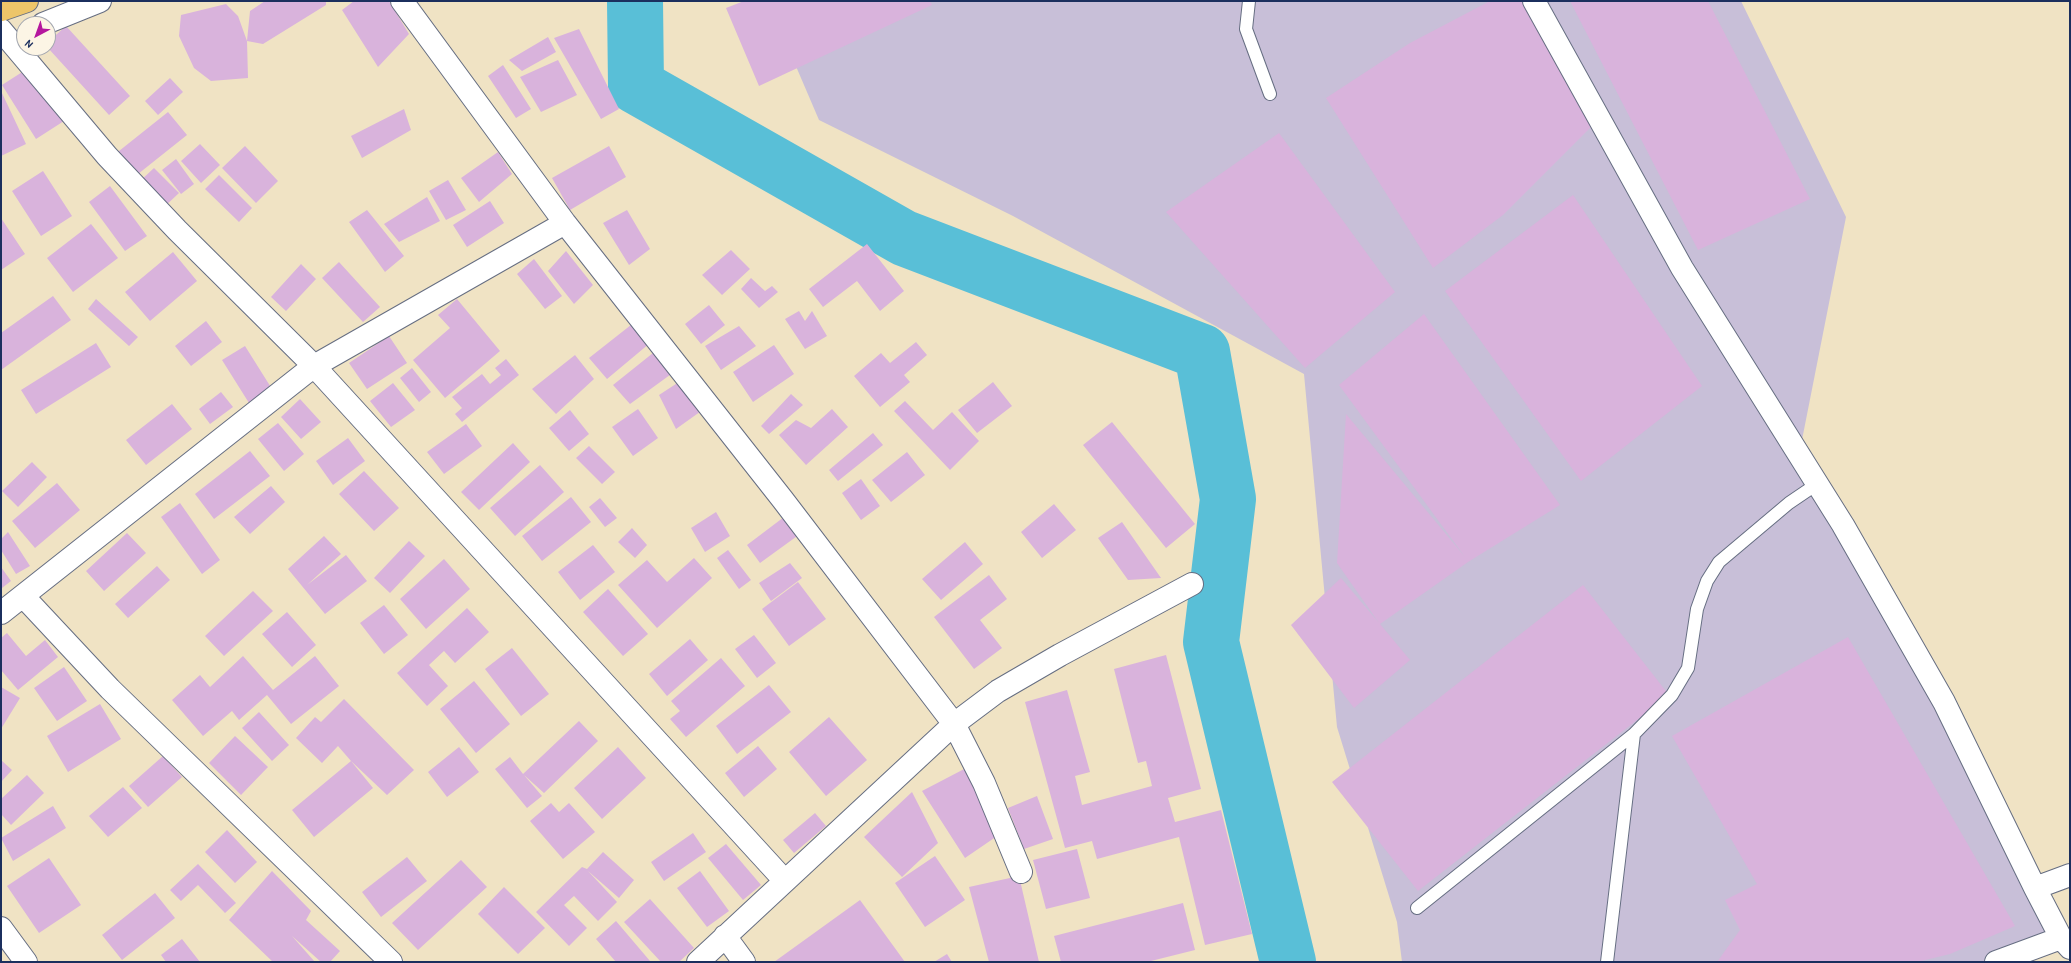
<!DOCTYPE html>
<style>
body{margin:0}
#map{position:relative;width:2071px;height:963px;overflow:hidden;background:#f0e3c4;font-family:"Patrick Hand",sans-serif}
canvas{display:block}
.frame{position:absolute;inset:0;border:2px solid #1b2f5e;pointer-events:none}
.north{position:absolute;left:16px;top:16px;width:40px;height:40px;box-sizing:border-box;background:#fcf5e5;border:1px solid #a2a6af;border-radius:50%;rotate:221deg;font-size:11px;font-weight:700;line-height:16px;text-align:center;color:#1b2f5e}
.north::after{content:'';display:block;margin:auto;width:14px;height:18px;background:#b5179e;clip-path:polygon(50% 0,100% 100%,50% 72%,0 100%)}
</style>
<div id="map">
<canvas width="2071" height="963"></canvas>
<div class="frame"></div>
<div class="north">N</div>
</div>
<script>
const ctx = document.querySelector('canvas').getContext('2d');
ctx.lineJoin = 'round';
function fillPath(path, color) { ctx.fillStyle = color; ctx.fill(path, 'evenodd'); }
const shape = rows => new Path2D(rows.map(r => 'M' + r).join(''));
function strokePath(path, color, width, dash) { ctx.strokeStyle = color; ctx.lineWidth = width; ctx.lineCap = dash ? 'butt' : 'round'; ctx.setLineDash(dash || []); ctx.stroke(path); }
fillPath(shape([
 [768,1,1741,1,1846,217,1799,455,2061,938,1988,962,1402,962,1397,922,1337,727,1304,374,1013,216,819,120]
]), '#c8bfd8');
strokePath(shape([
 [635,1,636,86,904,238,1202,352,1228,499,1211,642,1288,962]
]), '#59bfd7', 56);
fillPath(shape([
 [265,1,326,1,326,5,263,44,247,41,250,11],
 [354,1,389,1,409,34,378,67,342,10],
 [744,1,930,1,932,5,759,86,726,8],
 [1490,1,1532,1,1597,121,1503,215,1433,268,1326,98,1410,43],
 [1570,1,1708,1,1810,199,1698,250],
 [226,4,238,16,247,41,248,78,211,81,194,68,179,36,181,15],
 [66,26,130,96,109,115,48,48,48,42],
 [579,29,619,109,601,119,554,38],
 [548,37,556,52,522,71,509,60],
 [558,60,577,95,541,112,520,77],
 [503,65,531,109,516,118,488,76],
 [30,67,64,121,36,139,2,85],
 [170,78,183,92,158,115,145,101],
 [1,91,26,144,1,156],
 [404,109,411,130,362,158,351,136],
 [168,112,187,135,133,178,114,155],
 [1279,133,1395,292,1305,368,1166,212],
 [200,144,220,165,201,183,181,161],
 [245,146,278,181,256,203,222,168],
 [609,146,626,177,570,210,552,178],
 [498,152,512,174,479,202,461,178],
 [176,159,194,184,181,194,162,170],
 [154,168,179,193,162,209,138,183],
 [43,171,72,216,41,236,12,191],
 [219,175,252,208,239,222,205,189],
 [448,180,466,210,446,220,429,191],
 [110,186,147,236,125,251,89,202],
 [1573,195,1702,386,1581,481,1445,291],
 [427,197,440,221,399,242,384,224],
 [490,201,504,223,467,247,453,225],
 [367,210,404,256,385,272,349,222],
 [627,210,650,249,629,265,603,223],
 [1,218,25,254,1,270],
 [91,224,118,258,73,292,47,258],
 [867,244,904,291,880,311,857,281,823,307,809,289],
 [731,250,750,269,722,295,702,275],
 [566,251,593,285,574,304,548,271],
 [173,252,197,281,150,321,125,292],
 [534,259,562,296,545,309,517,274],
 [339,262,380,307,363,322,322,278],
 [301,264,316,279,286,311,271,297],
 [751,278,765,291,772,286,778,292,759,308,741,289],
 [53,296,71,320,1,370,1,333],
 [96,299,138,337,129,346,88,309],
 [457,299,500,351,445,398,413,360,450,328,438,315],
 [709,305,725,325,701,344,685,324],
 [799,311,805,321,812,311,827,336,805,349,785,319],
 [1424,314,1560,505,1468,562,1380,624,1410,660,1354,708,1291,625,1341,578,1379,623,1337,563,1346,414,1465,557,1339,385],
 [206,321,222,342,191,366,175,346],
 [636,321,650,343,607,379,589,358],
 [739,326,756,346,721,370,705,346],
 [389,336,407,363,367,389,349,363],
 [916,342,927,355,904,375,910,382,880,407,854,376,881,353,890,363],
 [96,343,111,367,36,414,21,390],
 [774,345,794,374,753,402,733,372],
 [245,346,272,389,249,403,222,360],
 [658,349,674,372,630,404,613,385],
 [575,355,594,379,556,414,532,389],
 [506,359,519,375,462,422,455,414,462,408,452,397,482,374,490,384,501,375,495,368],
 [412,368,431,392,419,402,400,378],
 [682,380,704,409,676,429,659,395],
 [993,382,1012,406,977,433,958,410],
 [393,383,415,410,391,427,370,401],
 [221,392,233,407,210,424,199,409],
 [791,394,803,405,769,434,761,426],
 [300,399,321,422,301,439,281,417],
 [905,401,933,430,952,412,979,441,950,470,894,411],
 [172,404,192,429,146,465,126,440],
 [638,409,658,438,633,456,612,427],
 [832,409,848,427,806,465,779,435,796,420,811,428],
 [570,410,589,434,569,451,549,428],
 [1112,422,1195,524,1166,548,1083,445],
 [278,423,304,454,284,471,258,439],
 [466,424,482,446,444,474,427,452],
 [873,433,883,445,838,481,829,470],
 [348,438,365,461,333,485,316,461],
 [513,443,530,462,479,510,461,492],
 [589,446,615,472,602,484,576,458],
 [250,451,270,476,214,519,195,494],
 [907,452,925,475,891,502,872,480],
 [32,462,47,477,18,507,2,491],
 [540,465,564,492,515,536,490,508],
 [364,471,399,508,374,531,339,494],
 [861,479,880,506,861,520,842,493],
 [57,483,80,510,35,548,12,521],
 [271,486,285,502,250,534,234,517],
 [571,497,591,522,542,561,522,536],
 [600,498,617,518,605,527,589,507],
 [180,503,220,560,202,574,161,517],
 [1054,504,1076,530,1042,558,1021,532],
 [716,512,730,536,705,552,691,528],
 [788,514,800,534,760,563,747,545],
 [1122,522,1161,578,1128,580,1098,538],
 [632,528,647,545,635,558,618,542],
 [8,532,30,566,16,574,1,550,1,539],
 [127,533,146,553,104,591,86,571],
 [324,536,341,554,307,585,346,555,367,581,325,614,288,569],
 [409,541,425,556,390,593,374,578],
 [965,542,983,564,941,600,922,579],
 [593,545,615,572,580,600,558,572],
 [728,550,751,580,739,589,717,558],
 [694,558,712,578,657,628,618,585,647,560,667,582],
 [444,559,470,589,426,629,400,599],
 [790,563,802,578,771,601,759,583],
 [157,566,170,580,128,618,115,604],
 [1,567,11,581,2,588,1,587],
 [989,575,1007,599,980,620,1002,648,974,669,934,617],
 [798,582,826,619,789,646,762,609],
 [1583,585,1669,695,1418,891,1332,782],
 [608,589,648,634,623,656,583,612],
 [253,591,273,611,224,656,205,636],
 [384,605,408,635,384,654,360,623],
 [467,608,489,632,455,663,444,651,429,665,448,686,427,706,397,673],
 [287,612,316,645,292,667,262,634],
 [7,633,26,656,45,640,58,657,18,690,1,670,1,638],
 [754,635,776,663,757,678,735,649],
 [1848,637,2015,926,1950,954,1917,962,1717,962,1740,930,1725,900,1757,884,1672,736],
 [690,639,708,660,667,696,649,674],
 [512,648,549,694,521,716,485,669],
 [1166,655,1201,789,1168,798,1175,822,1221,810,1252,934,1205,945,1179,837,1097,859,1092,841,1065,848,1025,702,1067,690,1090,772,1075,776,1082,805,1152,786,1146,761,1138,763,1114,669],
 [243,656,273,690,315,656,339,686,291,724,267,695,239,720,232,711,203,736,172,700,200,675,210,687],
 [721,658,745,686,686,737,670,719,680,711,671,701],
 [64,667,87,701,57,721,34,688],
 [474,681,510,724,476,753,440,709],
 [769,685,791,712,737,754,716,726],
 [1,687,20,698,1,729],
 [344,699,414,770,387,795,351,761,373,788,314,837,292,810,351,761,338,746,322,763,296,738,315,717,321,722],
 [100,704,121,739,68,772,47,736],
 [259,712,289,745,272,761,242,728],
 [829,717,867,760,826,796,789,752],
 [579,721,598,741,544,793,524,775,542,796,527,808,495,769,510,757,523,774],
 [235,736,268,767,241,795,209,763],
 [758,746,777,769,744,797,725,773],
 [459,747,479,772,447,797,428,772],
 [618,747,646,778,602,819,574,788],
 [163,756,182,777,148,807,129,786],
 [1,760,12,770,1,782],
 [968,767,1003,832,965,858,922,791],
 [27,775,44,793,11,825,1,814,1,799],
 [123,787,142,808,108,837,89,816],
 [912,792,938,843,902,877,864,837],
 [1037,796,1053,839,1024,849,1008,808],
 [551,803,559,812,569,803,595,832,563,859,530,821],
 [53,806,66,828,13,861,1,838],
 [815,813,826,826,794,853,783,840],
 [227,830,257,862,235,883,205,852],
 [693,833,706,852,664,881,651,862],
 [726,844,761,885,743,900,708,858],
 [1077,849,1090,898,1046,909,1033,860],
 [603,852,634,880,619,898,588,871,617,902,598,921,574,896,564,905,587,928,569,946,536,912,582,867,587,869],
 [935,856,965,900,925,927,895,883],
 [407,857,427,881,381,917,362,892],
 [49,858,81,905,39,933,7,886],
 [461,860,487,887,418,950,392,923],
 [198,864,236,903,225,913,198,885,181,901,170,890],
 [272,871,311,911,306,920,340,951,330,962,321,962,292,936,315,962,273,962,229,920],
 [700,871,729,911,707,927,677,888],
 [1019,876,1039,962,989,962,969,887],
 [504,887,545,928,518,954,478,914],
 [155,893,175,918,122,960,102,935],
 [650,899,694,948,679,962,661,962,624,922],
 [860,900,905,962,774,962],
 [1183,903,1195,950,1147,962,1061,962,1054,936],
 [616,921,650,961,649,962,616,962,596,939],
 [182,939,200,962,166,962,161,955],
 [947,954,952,962,934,962]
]), '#d9b3dc');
const service = shape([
 [1249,1,1246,29,1270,94],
 [1417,908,1634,734,1672,695,1688,668,1697,609,1707,581,1719,562,1789,503,1817,484],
 [1607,962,1634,734]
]);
const minor = shape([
 [402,1,565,223,783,500,954,724,984,783,1021,872],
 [1534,1,1682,268,1843,525,1944,702,2035,888,2061,938,2070,948],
 [43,24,100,1],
 [1,30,107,156,177,230,314,366,785,881],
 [23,596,110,689,391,962],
 [1,613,314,366,565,223],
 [2035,888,2070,875],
 [1,928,26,962],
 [725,936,744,962],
 [698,962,954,724,998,691,1060,655,1192,584],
 [1996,962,2061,938]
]);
const trunk = shape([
 [1,10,27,1]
]);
strokePath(service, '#666e82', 14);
strokePath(minor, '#666e82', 24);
strokePath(trunk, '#666e82', 24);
strokePath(service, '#fff', 12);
strokePath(minor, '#fff', 22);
strokePath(trunk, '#edc569', 22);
</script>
